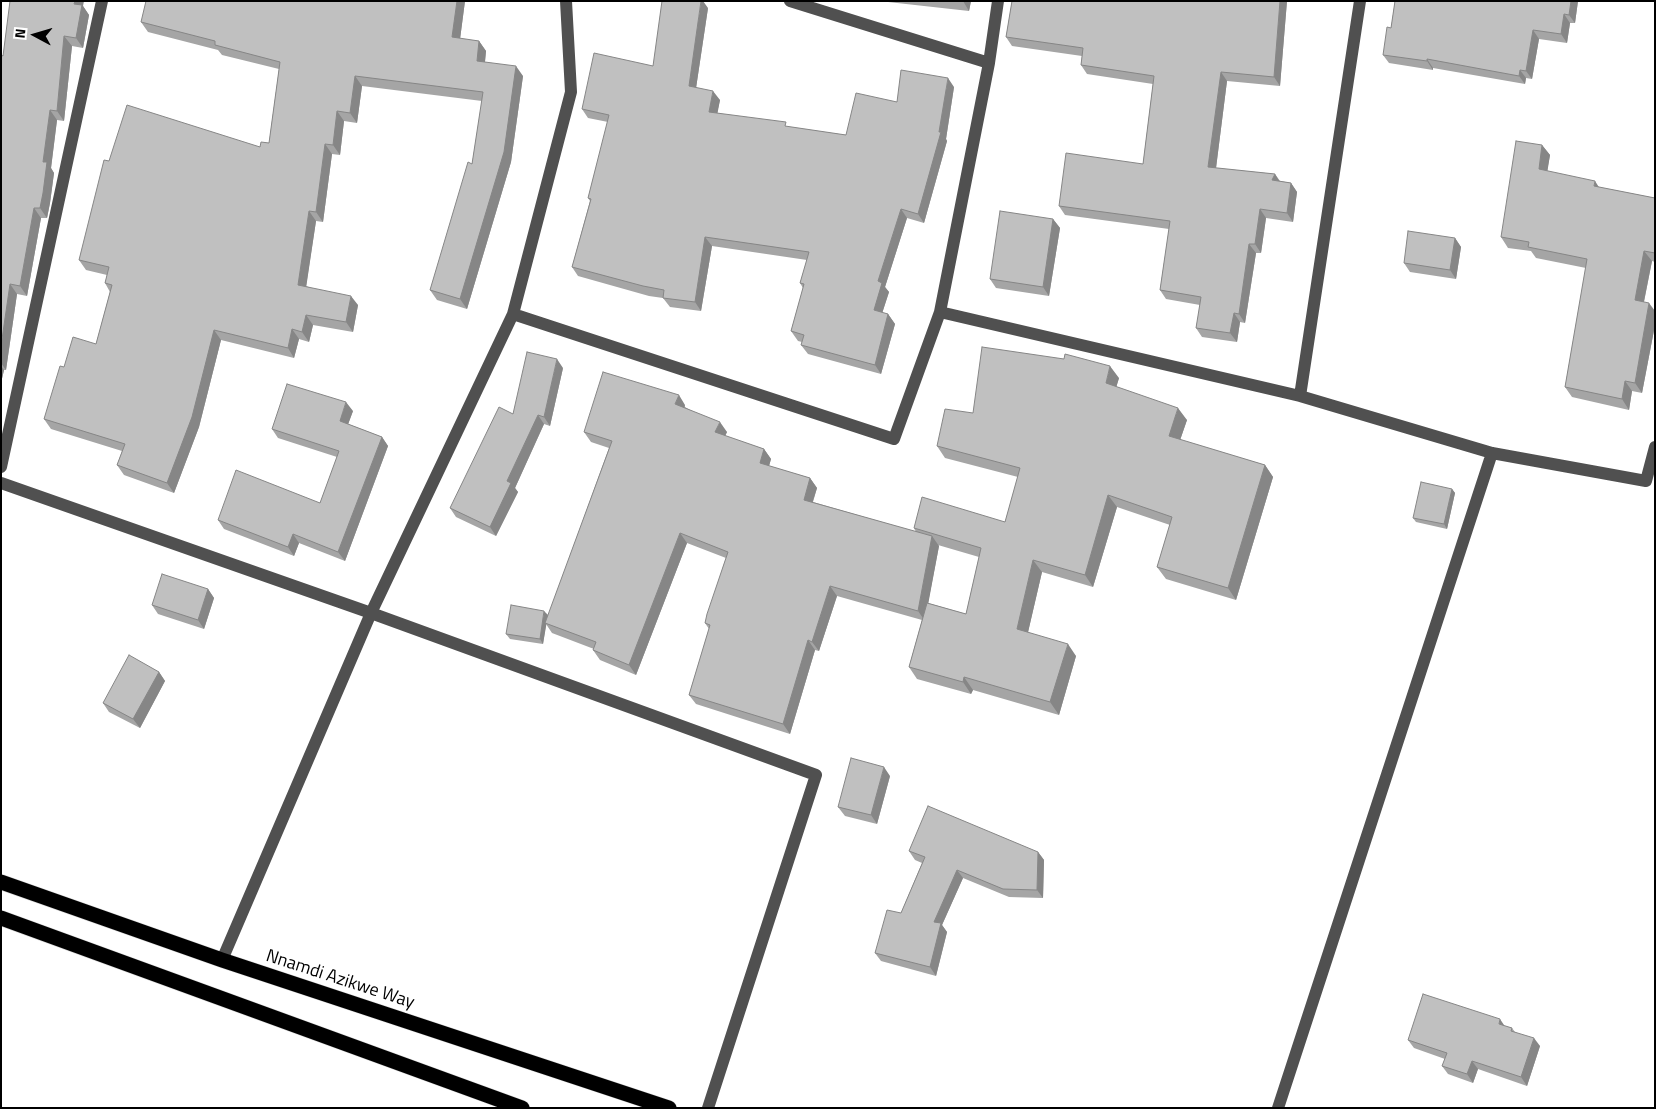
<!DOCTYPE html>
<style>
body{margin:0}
#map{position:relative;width:1656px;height:1109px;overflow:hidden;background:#fff;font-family:"Titillium Web",sans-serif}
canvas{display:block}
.frame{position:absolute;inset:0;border:2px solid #000;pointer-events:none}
.north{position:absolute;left:10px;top:10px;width:50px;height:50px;-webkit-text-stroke:4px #fff;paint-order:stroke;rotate:276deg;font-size:14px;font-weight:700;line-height:20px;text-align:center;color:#000}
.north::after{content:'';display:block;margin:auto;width:18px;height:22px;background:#000;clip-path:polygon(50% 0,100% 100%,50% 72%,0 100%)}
</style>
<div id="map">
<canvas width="1656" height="1109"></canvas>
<div class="frame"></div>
<div class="north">N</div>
</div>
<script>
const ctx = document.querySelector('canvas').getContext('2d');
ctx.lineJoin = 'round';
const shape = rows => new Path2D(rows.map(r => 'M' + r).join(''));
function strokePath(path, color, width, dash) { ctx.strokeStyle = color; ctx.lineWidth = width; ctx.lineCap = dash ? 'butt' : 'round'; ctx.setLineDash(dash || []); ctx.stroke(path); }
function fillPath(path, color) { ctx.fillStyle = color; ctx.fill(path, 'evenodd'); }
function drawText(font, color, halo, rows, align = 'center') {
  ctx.font = font + ' "Titillium Web",sans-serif'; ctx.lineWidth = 4; ctx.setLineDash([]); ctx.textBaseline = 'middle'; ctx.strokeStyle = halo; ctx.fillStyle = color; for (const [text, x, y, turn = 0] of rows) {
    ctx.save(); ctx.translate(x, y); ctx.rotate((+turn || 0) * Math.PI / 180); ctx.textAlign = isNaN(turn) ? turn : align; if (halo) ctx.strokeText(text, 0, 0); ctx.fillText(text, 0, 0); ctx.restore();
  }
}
const highway = shape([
 [1,882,222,960,669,1108],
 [1,918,522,1108]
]);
strokePath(highway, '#dbdbdb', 16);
strokePath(shape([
 [790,1,989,63],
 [940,312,1300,396,1492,453,1646,481,1655,447],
 [513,314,894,439,940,312,989,63,998,1],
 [1300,396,1360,1],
 [1,467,102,1],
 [1,483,371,613,816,775,708,1108],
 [222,960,371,613,513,314,571,92,566,1],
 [1278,1108,1492,453]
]), '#505050', 12);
strokePath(highway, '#000', 15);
fillPath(shape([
 [465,1,460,39,479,41,486,51,485,62,523,76,511,162,467,309,437,300,430,290,472,164,482,101,362,86,357,123,344,121,340,155,332,154,323,222,316,221,306,286,358,305,353,332,313,325,309,342,299,339,294,358,221,340,199,427,174,493,124,475,117,465,122,451,51,429,44,419,64,367,96,344,110,292,105,283,107,275,86,270,79,260,109,161,260,147,269,143,279,69,222,55,218,50,148,32,141,22],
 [879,1,971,1,969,11],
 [1012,1,1287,1,1280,86,1227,81,1216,168,1275,174,1280,181,1291,183,1297,192,1293,222,1266,218,1261,253,1256,253,1245,323,1240,322,1237,342,1202,337,1196,328,1200,305,1166,299,1160,290,1169,229,1065,215,1059,206,1143,164,1153,84,1087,74,1081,65,1082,56,1012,46,1006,37],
 [1395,1,1578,1,1575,23,1570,23,1567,43,1539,39,1532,79,1526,78,1525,84,1433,68,1433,70,1389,63,1383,55,1391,28],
 [83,6,89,15,83,48,72,46,64,121,57,120,51,168,54,173,50,203,47,218,41,218,27,296,17,294,6,370,4,370,1,383,1,55,3,56],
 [708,8,696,88,720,100,717,113,789,127,846,135,897,102,954,87,946,139,947,141,924,223,907,218,885,287,889,292,882,313,888,314,895,324,881,374,808,354,801,345,802,342,798,341,791,331,803,288,800,283,807,260,712,246,701,311,670,307,663,298,649,296,578,276,572,267,590,201,588,198,608,122,588,118,582,109,653,66],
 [1542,145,1550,155,1547,171,1598,187,1655,198,1655,262,1652,261,1644,302,1655,311,1655,325,1642,393,1632,391,1629,410,1572,397,1565,387,1586,268,1536,258,1531,251,1508,248,1501,237],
 [1053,219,1060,228,1049,296,996,288,990,279],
 [1455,238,1461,247,1456,279,1410,272,1404,263],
 [563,368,550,426,544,424,515,488,518,492,496,536,456,517,450,508,513,414],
 [1119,378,1116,387,1187,420,1180,440,1265,465,1273,477,1236,600,1166,579,1157,567,1170,525,1117,507,1093,587,1042,572,1028,632,1076,656,1059,715,973,690,971,694,917,679,909,667,922,620,837,596,819,651,815,650,790,734,696,704,689,695,709,629,705,623,726,558,687,543,636,675,600,660,593,650,594,649,552,633,546,624,543,644,510,639,506,634,548,615,547,619,609,448,591,442,584,432,685,405,685,407,727,432,725,436,764,449,771,459,769,466,810,478,817,488,813,502,916,532,914,528,1005,522,1018,477,945,458,937,446,973,413],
 [938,545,979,557,966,614,928,603,939,546],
 [353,411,348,424,382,437,388,446,345,561,299,543,294,556,224,529,218,520,320,503,337,457,278,438,272,429],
 [1452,489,1455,493,1447,529,1416,522,1413,518],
 [208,589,214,598,204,629,158,614,152,605],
 [159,672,165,681,140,728,109,712,103,703],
 [890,776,877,824,845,816,838,807],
 [909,851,1038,852,1044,860,1043,898,1009,897,963,878,942,925,947,932,936,976,881,961,875,953,901,913,922,863,915,860],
 [1505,1026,1512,1028,1515,1032,1540,1046,1527,1086,1478,1069,1473,1083,1448,1074,1442,1066,1445,1059,1414,1048,1408,1040]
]), '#a5a5a5');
fillPath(shape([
 [75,1,84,1,83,6,89,15,83,48,76,38,74,4],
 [457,1,465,1,459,47,452,37],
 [701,1,703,1,708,8,695,95,689,86],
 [963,1,971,1,969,11],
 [1280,1,1287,1,1280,86,1274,77],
 [1571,1,1578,1,1575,23,1569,15],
 [1564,14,1570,23,1567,43,1561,34],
 [1533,30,1539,39,1532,79,1526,71],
 [64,36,72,46,64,121,57,111],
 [479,41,486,51,484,71,477,61],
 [1427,59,1433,68,1433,70,1427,61],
 [516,66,523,76,511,162,467,309,460,299],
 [1520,70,1526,78,1525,84,1519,76],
 [1221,72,1227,81,1215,176,1208,167],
 [355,76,362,86,357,123,350,113],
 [948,78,954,87,946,139,947,141,924,223,918,214,939,132],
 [713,91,720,100,716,121,709,112],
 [50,110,57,120,51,168,54,173,50,203,47,218,40,208,43,162],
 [337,111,344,121,340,155,333,145],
 [325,144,332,154,323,222,316,212],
 [1542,145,1550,155,1546,180,1539,169],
 [1275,174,1281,184,1272,180],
 [1595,181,1602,192,1594,186],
 [1291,183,1297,192,1293,222,1287,213],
 [34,208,41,218,27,296,20,286],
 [901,209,907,218,885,287,889,292,880,320,874,310,878,281],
 [1260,209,1266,218,1261,253,1255,244],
 [309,211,316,221,305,295,298,285],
 [1053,219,1060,228,1049,296,1043,287],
 [705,237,712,246,701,311,695,302],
 [1455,238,1461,247,1456,279,1450,270],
 [1249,244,1256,253,1245,323,1239,314],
 [1644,251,1652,261,1642,311,1635,300],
 [10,284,17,294,6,370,1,363,1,346],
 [351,296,358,305,353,332,346,322],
 [1649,303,1655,311,1655,325,1642,393,1635,383],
 [1234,313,1240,322,1237,342,1230,333],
 [888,314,895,324,881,374,875,365],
 [306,315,313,325,309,342,302,332],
 [292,329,299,339,294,358,288,348],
 [214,330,221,340,199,427,174,493,167,483],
 [557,359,563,368,550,426,544,417],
 [1,366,4,370,1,383],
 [1110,366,1119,378,1114,395,1106,383],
 [1625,381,1632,391,1629,410,1622,399],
 [679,395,685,405,682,414,675,404],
 [346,402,353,411,346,430,340,421],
 [1178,408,1187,420,1177,449,1169,436],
 [538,415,544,424,515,488,518,492,496,536,490,527,507,481],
 [720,422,727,432,722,442,715,432],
 [382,437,388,446,345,561,338,552],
 [764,449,771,459,767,473,760,463],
 [1265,465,1273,477,1236,600,1228,588],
 [810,478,817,488,810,510,804,500],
 [1452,489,1455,493,1447,529,1444,524],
 [1108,495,1117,507,1093,587,1085,575],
 [680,533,687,543,636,675,629,665],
 [293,534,299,543,294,556,288,547],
 [932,536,939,546,925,621,918,611],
 [1033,560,1042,572,1026,641,1017,629],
 [830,586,837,596,819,651,812,642],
 [208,589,214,598,204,629,198,620],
 [544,611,548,615,543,644,540,639],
 [808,640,815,650,790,734,783,724],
 [1068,644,1076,656,1059,715,1050,702],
 [159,672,165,681,140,728,133,719],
 [964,677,973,690,971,694,963,682],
 [884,767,890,776,877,824,871,815],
 [1038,852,1044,860,1043,898,1037,890],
 [957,870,963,878,942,925,947,932,936,976,930,967,934,922],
 [1500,1019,1506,1028,1499,1024],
 [1534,1038,1540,1046,1527,1086,1521,1077],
 [1472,1061,1478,1069,1473,1083,1467,1074]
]), '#868686');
const building = shape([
 [10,1,75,1,74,4,82,5,76,38,64,36,57,111,50,110,43,162,47,162,43,193,40,208,34,208,20,286,10,284,1,346,1,55,3,56,10,1],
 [146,1,457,1,452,37,479,41,477,61,516,66,504,152,460,299,430,290,468,162,472,164,483,92,355,76,350,113,337,111,333,145,325,144,316,212,309,211,298,285,351,296,346,322,306,315,302,332,292,329,288,348,214,330,192,417,167,483,117,465,125,444,44,419,60,366,64,367,73,337,96,344,112,285,105,283,109,267,79,260,104,160,109,161,127,105,260,147,261,142,269,143,280,62,215,45,215,41,141,22,146,1],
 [662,1,701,1,689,86,713,91,709,112,786,122,785,126,846,135,856,93,897,102,901,70,948,78,939,132,941,132,918,214,901,209,878,281,882,283,874,310,888,314,875,365,801,345,804,335,791,331,804,284,800,283,809,252,705,237,695,302,663,298,664,290,643,286,572,267,591,199,588,198,609,115,582,109,594,53,653,66,662,1],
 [1012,1,1280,1,1274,77,1221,72,1208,167,1275,174,1272,180,1291,183,1287,213,1260,209,1255,244,1249,244,1239,314,1234,313,1230,333,1196,328,1201,297,1160,290,1170,221,1059,206,1066,153,1143,164,1154,76,1081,65,1083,48,1006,37,1012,1],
 [1395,1,1571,1,1569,15,1564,14,1561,34,1533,30,1526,71,1520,70,1519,76,1427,59,1427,61,1383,55,1387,27,1391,28,1395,1],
 [1516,141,1542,145,1539,169,1595,181,1594,186,1655,198,1655,253,1644,251,1635,300,1649,303,1635,383,1625,381,1622,399,1565,387,1587,259,1528,247,1529,242,1501,237,1516,141],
 [1000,211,1053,219,1043,287,990,279,1000,211],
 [1408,231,1455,238,1450,270,1404,263,1408,231],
 [982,347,1064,359,1065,354,1110,366,1106,383,1178,408,1169,436,1265,465,1228,588,1157,567,1172,517,1108,495,1085,575,1033,560,1017,629,1068,644,1050,702,964,677,963,682,909,667,927,603,966,614,981,548,914,528,922,497,1005,522,1020,468,937,446,945,409,973,413,982,347],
 [527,352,557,359,544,417,538,415,507,481,511,483,490,527,450,508,499,407,513,414,527,352],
 [603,372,679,395,675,404,720,422,715,432,764,449,760,463,810,478,804,500,932,536,918,611,830,586,812,642,808,640,783,724,689,695,710,625,705,623,707,614,728,552,680,533,629,665,593,650,596,642,545,623,612,441,584,432,603,372],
 [287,384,346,402,340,421,382,437,338,552,293,534,288,547,218,520,236,470,320,503,339,451,272,429,287,384],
 [1421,482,1452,489,1444,524,1413,518,1421,482],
 [162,574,208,589,198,620,152,605,162,574],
 [511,605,544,611,540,639,506,634,511,605],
 [129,655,159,672,133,719,103,703,129,655],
 [851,758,884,767,871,815,838,807,851,758],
 [928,806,1038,852,1037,890,1003,889,957,870,934,922,941,923,930,967,875,953,887,910,901,913,925,857,909,851,928,806],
 [1423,994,1500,1019,1499,1024,1512,1028,1511,1031,1534,1038,1521,1077,1472,1061,1467,1074,1442,1066,1447,1053,1408,1040,1423,994]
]);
fillPath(building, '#c0c0c0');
strokePath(building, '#868686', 1);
drawText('18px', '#000', '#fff', [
 ["Nnamdi Azikwe Way",340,980,18]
]);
</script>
